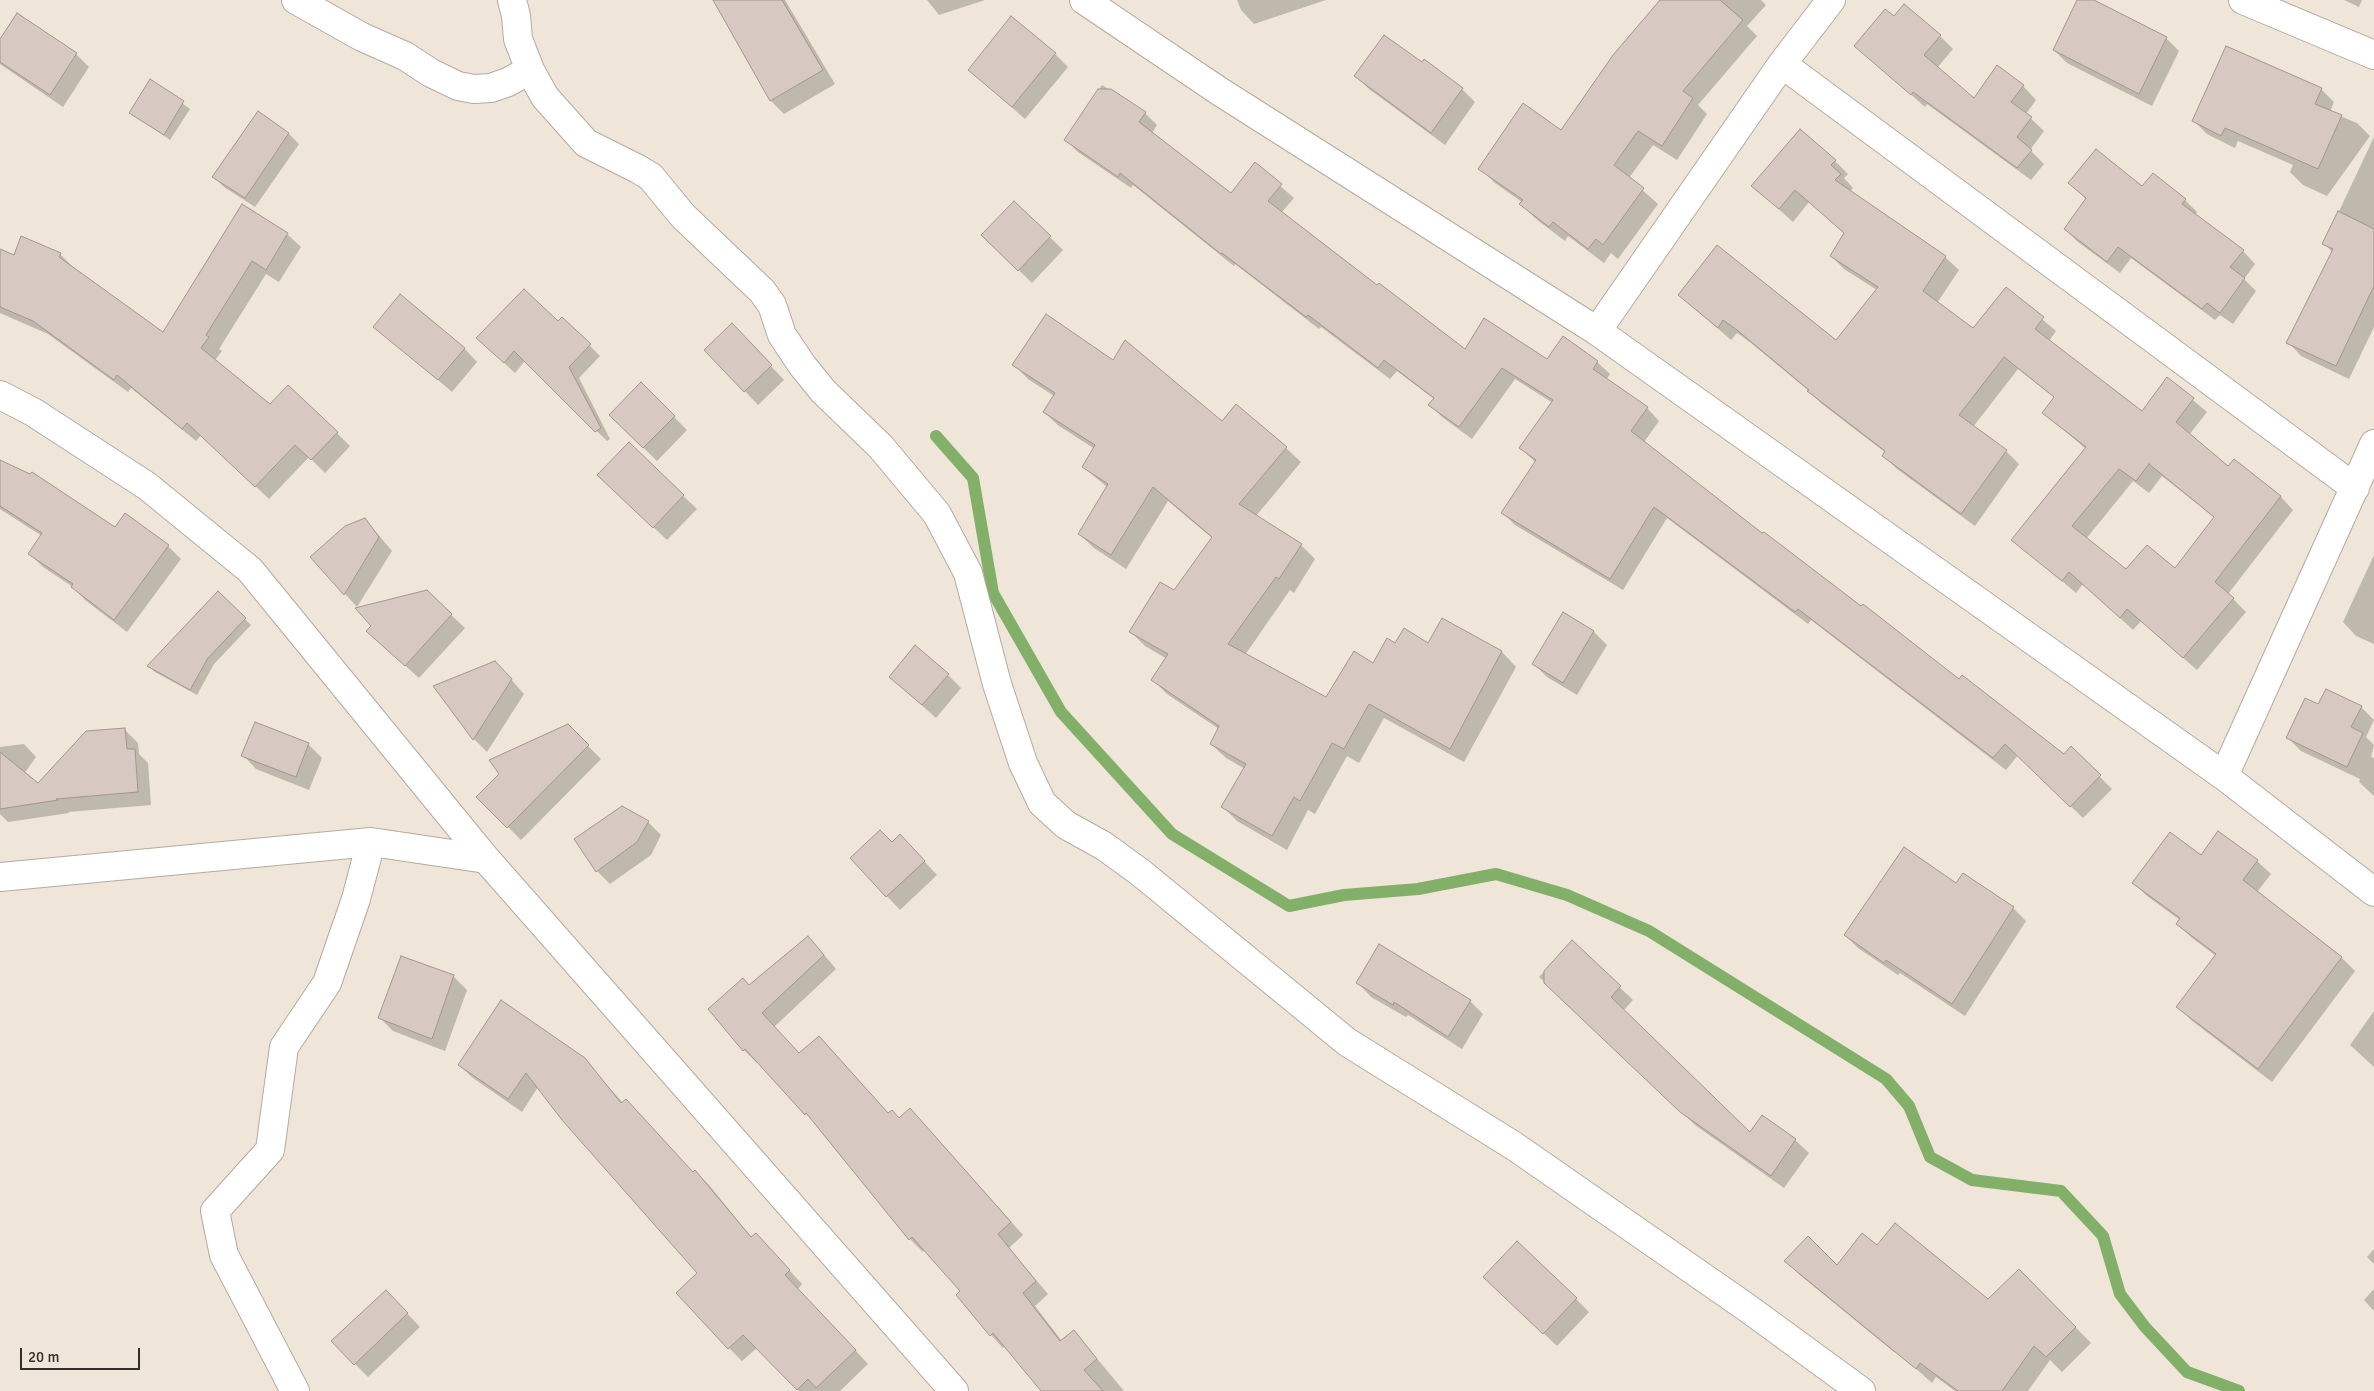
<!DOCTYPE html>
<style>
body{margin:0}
#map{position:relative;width:2374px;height:1391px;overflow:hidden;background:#efe6d9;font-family:Signika,sans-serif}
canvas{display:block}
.scale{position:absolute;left:20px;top:1348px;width:120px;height:22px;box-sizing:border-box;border:2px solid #322e29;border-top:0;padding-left:6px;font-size:15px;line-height:18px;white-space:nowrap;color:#322e29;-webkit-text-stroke:4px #efe6d9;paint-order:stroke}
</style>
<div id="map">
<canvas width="2374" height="1391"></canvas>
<div class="scale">20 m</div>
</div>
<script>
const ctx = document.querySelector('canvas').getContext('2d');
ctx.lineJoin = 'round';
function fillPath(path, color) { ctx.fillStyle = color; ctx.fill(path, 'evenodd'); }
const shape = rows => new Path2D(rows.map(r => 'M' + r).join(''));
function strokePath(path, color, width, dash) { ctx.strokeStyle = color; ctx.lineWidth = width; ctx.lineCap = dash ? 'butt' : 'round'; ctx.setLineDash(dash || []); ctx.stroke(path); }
fillPath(shape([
 [715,0,785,0,835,84,784,114,771,101],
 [927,0,985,0,939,15],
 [1237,0,1326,0,1254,24,1241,10],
 [1665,0,1761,0,1766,5,1747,26,1757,36,1698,105,1707,114,1677,160,1653,145,1629,178,1658,204,1618,259,1611,253,1604,263,1568,236,1565,241,1536,219,1521,204,1522,202,1495,183,1480,168,1562,132],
 [2079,0,2091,0,2166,38,2179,51,2152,106,2067,63,2054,50],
 [2344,0,2362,0,2359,7],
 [1894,18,1940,36,1953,49,1937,68,1974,100,2023,86,2036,100,2026,114,2044,131,2030,150,2044,164,2031,180,1927,104,1925,107,1856,46],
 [0,41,76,54,89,67,63,107,0,64],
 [1055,54,1068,67,1025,119,969,70],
 [1422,64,1462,89,1475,102,1445,145,1369,89,1356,76],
 [151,81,190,109,170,140,131,113],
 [1102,85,1145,113,1157,125,1152,133,1231,195,1255,164,1294,198,1281,213,1378,287,1466,350,1547,361,1597,362,1610,374,1606,380,1647,408,1659,421,1644,442,1763,535,2064,756,2071,748,2112,789,2083,818,2018,755,2006,770,1811,620,1808,624,1667,518,1623,590,1515,525,1503,513,1536,463,1521,448,1553,403,1515,379,1472,439,1442,417,1430,405,1434,399,1397,371,1390,379,1321,327,1319,329,1235,264,1234,266,1133,185,1131,188,1078,152,1066,140],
 [2321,89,2334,102,2330,112,2357,123,2370,136,2327,196,2303,185,2290,172,2293,165,2238,141,2235,148,2207,134,2194,121],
 [259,112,289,134,299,144,255,207,224,187,214,177],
 [2374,137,2374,327,2349,379,2301,356,2288,342,2332,252,2324,243],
 [1835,161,1848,174,1844,178,1853,188,1850,192,1945,257,1959,270,1937,303,1973,330,2006,289,2056,331,2049,341,2142,413,2168,379,2207,412,2189,435,2229,468,2280,496,2293,510,2228,594,2246,612,2197,670,2141,621,2133,630,2083,584,2076,593,2013,540,2086,449,2044,413,2055,398,2018,369,1973,427,2006,451,2019,464,1975,526,1897,469,1884,456,1886,453,1822,404,1809,391,1751,343,1737,333,1731,340,1679,295,1837,341,1877,290,1844,269,1831,256,1845,234,1809,202,1793,222,1753,186],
 [2162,476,2215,518,2175,570,2127,571,2086,539,2133,481,2149,493],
 [2070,183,2185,200,2197,212,2195,215,2243,251,2255,264,2244,279,2256,291,2233,324,2220,315,2215,320,2131,258,2120,273,2078,242,2065,229,2087,200],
 [1014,202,1063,250,1032,283,983,235],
 [243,205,287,234,301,247,279,282,266,274,219,349,222,351,215,360,271,405,337,433,350,446,325,473,309,457,269,499,201,435,196,441,131,388,128,392,48,334,0,313,0,250,14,256,60,254,73,267,163,334],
 [562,318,600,356,579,378,610,439,607,441,525,361,515,373,488,348,558,323],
 [375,326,464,348,477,362,452,392],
 [745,338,784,380,758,405,706,350],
 [1113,362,1222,423,1286,448,1301,462,1256,516,1301,545,1315,559,1294,593,1290,590,1245,655,1327,699,1373,664,1395,645,1429,645,1443,619,1502,652,1516,667,1464,762,1384,718,1359,763,1347,756,1315,814,1308,810,1287,850,1237,821,1223,807,1245,769,1226,758,1211,744,1219,729,1167,694,1153,680,1167,659,1145,646,1131,632,1175,592,1212,538,1168,501,1126,569,1094,548,1079,534,1107,487,1083,467,1095,449,1059,426,1044,412,1054,396,1028,379,1014,365],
 [641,384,687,430,657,461,610,415],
 [629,444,697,509,667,540,612,488],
 [0,461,115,529,126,515,168,546,181,559,127,632,85,600,73,587,43,567,30,554,42,536,0,509],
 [365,519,392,551,357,607,312,557],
 [2374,555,2374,644,2356,636,2343,622],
 [426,591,465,628,419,678,381,644],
 [218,593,251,625,214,664,197,695,155,672,149,666],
 [1564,613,1594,632,1607,645,1577,695,1547,677,1534,664],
 [948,675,961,688,936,718,890,677],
 [508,676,524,694,487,752,474,739,435,687],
 [2318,706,2361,707,2374,720,2366,737,2374,745,2371,757,2374,758,2374,796,2359,782,2360,779,2301,751,2288,738],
 [568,726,601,759,521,840,478,797],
 [125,730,138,743,139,754,148,763,151,805,68,812,69,813,8,822,0,814,0,747,24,744,36,757,24,774,38,785],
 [308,744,322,758,309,790,256,769,243,755],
 [648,822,661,835,651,855,610,884,597,871],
 [892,843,913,849,937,875,900,910,852,859],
 [2201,857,2257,861,2271,874,2257,892,2341,957,2355,971,2272,1082,2191,1020,2178,1006,2216,956,2191,937,2177,924,2180,920,2147,896,2134,883],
 [1957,885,2013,908,2026,921,1965,1016,1900,973,1898,975,1858,948,1845,935],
 [1572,942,1633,1000,1623,1011,1750,1134,1795,1140,1809,1153,1784,1188,1695,1125,1539,977],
 [821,951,836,969,774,1027,800,1055,889,1115,899,1119,923,1123,1023,1235,1009,1248,1048,1294,1035,1306,1062,1341,1074,1331,1124,1391,1042,1391,1006,1346,1003,1348,991,1335,962,1291,925,1250,923,1252,910,1239,819,1126,758,1062,757,1063,744,1050,710,1009,749,986],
 [402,957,454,977,467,990,445,1051,393,1031,380,1018],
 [1358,983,1470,1001,1483,1014,1462,1049,1408,1015,1406,1017,1371,997],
 [2374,1011,2374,1067,2350,1045],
 [584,1059,623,1103,694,1173,695,1172,709,1185,752,1238,769,1248,802,1284,798,1289,868,1364,840,1391,799,1391,757,1348,742,1361,729,1348,699,1273,538,1087,522,1112,473,1078,459,1065],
 [1877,1247,1988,1301,2019,1270,2091,1343,2062,1372,2050,1360,2028,1391,1955,1391,1936,1377,1932,1383,1896,1351,1894,1352,1801,1276,1786,1261,1837,1267],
 [2374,1249,2374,1264,2367,1257],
 [2374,1289,2374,1311,2364,1300],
 [1498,1290,1576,1299,1589,1312,1557,1346],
 [399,1305,420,1327,368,1377,355,1364]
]), '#0003');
strokePath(shape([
 [936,436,973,478,993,593,1061,712,1172,834,1289,906,1344,895,1418,889,1496,874,1567,895,1649,931,1886,1079,1909,1106,1930,1157,1972,1180,2061,1191,2103,1236,2120,1294,2145,1327,2187,1372,2239,1391]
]), '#83b069', 12);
const building = shape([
 [713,0,782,0,823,70,770,101,713,0],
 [1660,0,1720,0,1743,20,1683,91,1693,98,1662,146,1638,131,1614,165,1644,188,1603,245,1596,239,1588,249,1553,222,1549,227,1519,204,1523,200,1478,169,1523,103,1561,130,1613,55,1660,0],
 [2077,0,2094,0,2167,37,2139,94,2053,50,2077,0],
 [1904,4,1941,35,1924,55,1974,98,1997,65,2024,85,2011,102,2032,117,2017,137,2032,150,2017,168,1913,92,1911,95,1854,46,1885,9,1894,16,1904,4],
 [17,13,77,53,50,95,0,62,0,39,17,13],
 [1011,16,1056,53,1012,107,968,70,1011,16],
 [1384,35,1422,62,1424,59,1463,88,1431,133,1354,76,1384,35],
 [2226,46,2322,88,2315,104,2342,115,2318,169,2225,128,2221,136,2192,121,2226,46],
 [150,79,184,101,164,135,129,113,150,79],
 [1098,89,1111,89,1146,112,1139,122,1231,193,1255,162,1282,184,1268,201,1377,285,1379,283,1465,349,1484,318,1547,359,1563,336,1598,361,1593,369,1648,407,1631,431,1762,533,1764,532,1861,606,1863,604,1959,679,1962,675,2064,754,2071,746,2101,775,2070,807,2005,744,1993,758,1798,609,1795,612,1654,507,1610,579,1501,513,1536,460,1519,448,1553,400,1502,368,1459,427,1428,405,1434,398,1384,360,1378,368,1308,315,1306,317,1222,253,1221,254,1120,173,1118,177,1064,140,1098,89],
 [258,111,289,133,245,198,212,177,258,111],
 [1800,129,1836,160,1831,165,1841,174,1835,180,1946,256,1923,291,1973,328,2006,287,2044,317,2035,329,2142,411,2167,377,2194,398,2176,422,2228,466,2234,459,2281,496,2215,582,2234,598,2183,658,2127,609,2120,618,2069,572,2062,581,2011,540,2086,447,2042,413,2054,397,2004,357,1959,415,2007,450,1961,514,1882,456,1885,451,1807,391,1809,390,1737,330,1723,320,1718,328,1678,295,1717,245,1836,340,1878,287,1830,256,1844,233,1795,190,1779,209,1751,186,1800,129],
 [2149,464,2214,517,2175,568,2147,545,2126,569,2072,526,2119,469,2136,481,2149,464],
 [2096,149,2142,186,2153,173,2186,199,2182,204,2244,250,2230,267,2245,278,2220,313,2207,303,2202,309,2118,247,2107,262,2064,229,2086,198,2068,183,2096,149],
 [1014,201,1051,236,1018,271,981,235,1014,201],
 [242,204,288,233,266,270,252,261,206,335,209,337,201,348,270,404,288,385,338,432,311,460,295,445,255,487,187,423,182,429,117,375,114,380,33,321,0,307,0,249,14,255,21,236,61,253,59,257,163,332,242,204],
 [2338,211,2374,229,2374,286,2336,366,2286,343,2333,249,2322,244,2338,211],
 [524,289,558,321,562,317,591,344,569,367,601,428,595,432,514,351,504,363,476,338,524,289],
 [400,294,465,348,438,380,373,327,400,294],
 [1046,314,1113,360,1125,340,1222,421,1236,404,1287,447,1239,504,1302,544,1279,579,1276,577,1228,644,1326,697,1354,651,1373,663,1387,638,1395,643,1404,628,1428,643,1442,618,1502,651,1450,749,1369,704,1344,749,1332,743,1300,801,1294,797,1272,836,1221,807,1246,764,1210,744,1219,726,1151,680,1168,654,1129,632,1160,582,1174,590,1212,537,1153,487,1111,555,1078,534,1108,484,1082,467,1095,445,1043,412,1055,393,1012,365,1046,314],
 [732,323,772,365,744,392,704,350,732,323],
 [641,382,675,416,643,448,609,415,641,382],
 [629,442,684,495,653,528,597,475,629,442],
 [0,460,30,474,32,472,115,527,125,513,169,545,114,620,71,587,73,584,28,554,42,533,0,506,0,460],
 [365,518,379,537,344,595,310,557,345,526,365,518],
 [427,590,452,614,405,666,366,631,371,626,355,608,427,590],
 [218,591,246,618,208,658,190,690,147,666,218,591],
 [1563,612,1594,631,1563,683,1532,664,1563,612],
 [915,645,949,674,922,705,889,677,915,645],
 [495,661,512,679,473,740,433,686,495,661],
 [2326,689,2362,706,2351,727,2363,733,2347,767,2286,738,2305,698,2318,704,2326,689],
 [255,722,309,743,296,777,241,756,255,722],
 [568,724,589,745,507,828,476,797,499,774,489,760,568,724],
 [125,728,127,749,135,749,138,792,56,799,58,800,0,809,0,752,38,783,86,731,125,728],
 [622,806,649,821,637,842,596,872,574,839,622,806],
 [880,830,892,842,900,834,925,861,886,897,850,858,880,830],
 [2218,831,2258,860,2243,880,2342,957,2258,1069,2176,1007,2216,954,2176,924,2180,918,2132,883,2170,832,2201,855,2218,831],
 [1904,847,1956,883,1963,873,2014,907,1952,1004,1886,960,1884,963,1844,935,1904,847],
 [808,936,824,955,762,1013,799,1053,819,1036,888,1113,892,1110,899,1118,910,1108,1011,1222,998,1234,1036,1281,1023,1293,1060,1341,1074,1330,1097,1359,1084,1370,1103,1391,1041,1391,993,1333,990,1336,956,1295,960,1291,912,1237,909,1240,806,1113,805,1115,745,1049,743,1051,708,1009,743,978,749,985,808,936],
 [1572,940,1621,986,1611,997,1750,1132,1762,1115,1796,1139,1771,1176,1680,1112,1544,983,1544,971,1572,940],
 [1379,944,1471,1000,1448,1037,1394,1002,1393,1005,1356,983,1379,944],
 [401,956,454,975,432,1039,378,1018,401,956],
 [501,1000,585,1058,621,1103,626,1099,693,1172,695,1170,751,1237,756,1233,790,1270,785,1275,856,1350,816,1388,808,1379,797,1390,743,1335,728,1349,676,1293,697,1273,562,1120,526,1073,508,1099,458,1065,501,1000],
 [1895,1223,1988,1299,2019,1269,2076,1327,2046,1357,2034,1346,2002,1391,1958,1391,1920,1363,1916,1369,1784,1261,1808,1236,1837,1265,1862,1233,1877,1245,1895,1223],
 [1517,1241,1577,1298,1543,1334,1483,1277,1517,1241],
 [386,1290,408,1313,354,1365,331,1341,386,1290]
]);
fillPath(building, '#d7c8c1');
strokePath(building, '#a3958e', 1);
const street = shape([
 [296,0,362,37,405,56,431,73,458,86,474,89,491,88,508,82,530,70],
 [512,0,516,16,518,39,530,70,545,97,586,143,638,169,651,177,683,216,762,291,772,305,782,335,802,365,823,391,881,447,937,514,968,573,997,684,1023,763,1042,803,1066,825,1104,846,1141,873,1347,1042,1514,1146,1746,1307,1861,1391],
 [1084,0,1219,91,1597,331,2224,776,2374,892],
 [2243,0,2374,55],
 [1782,64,2355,488],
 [1597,331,1782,64,1831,0],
 [0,395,33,412,147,486,250,570,486,859,954,1391],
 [2224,776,2374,444],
 [0,877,371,842,486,859],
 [295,1391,224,1255,215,1211,270,1150,284,1047,327,983,356,899,371,842]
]);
strokePath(street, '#b4ab9f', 30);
strokePath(street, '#fff', 28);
</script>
